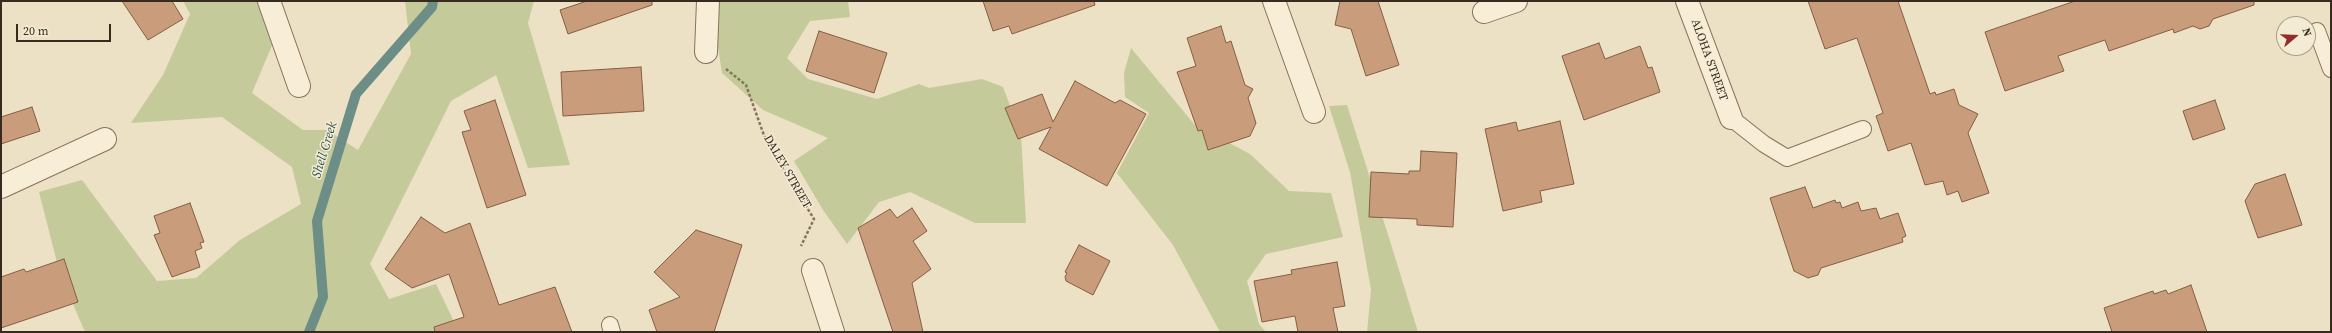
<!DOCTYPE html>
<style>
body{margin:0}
#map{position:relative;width:2332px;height:333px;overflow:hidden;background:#ede1c5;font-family:"Source Serif 4",serif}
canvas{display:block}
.frame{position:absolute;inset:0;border:2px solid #372b1f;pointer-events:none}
.north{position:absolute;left:2276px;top:16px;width:40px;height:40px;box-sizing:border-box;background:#f4ebd4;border:1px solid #a89e8c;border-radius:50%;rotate:71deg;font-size:11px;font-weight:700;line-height:16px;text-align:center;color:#372b1f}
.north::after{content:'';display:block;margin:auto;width:14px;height:18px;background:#942e2d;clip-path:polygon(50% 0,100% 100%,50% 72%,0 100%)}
.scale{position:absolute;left:16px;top:24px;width:95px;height:18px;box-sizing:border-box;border:2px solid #372b1f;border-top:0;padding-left:5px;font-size:12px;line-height:14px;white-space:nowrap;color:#372b1f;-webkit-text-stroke:3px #f4ebd4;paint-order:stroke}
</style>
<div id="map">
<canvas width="2332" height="333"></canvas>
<div class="frame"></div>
<div class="north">N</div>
<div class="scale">20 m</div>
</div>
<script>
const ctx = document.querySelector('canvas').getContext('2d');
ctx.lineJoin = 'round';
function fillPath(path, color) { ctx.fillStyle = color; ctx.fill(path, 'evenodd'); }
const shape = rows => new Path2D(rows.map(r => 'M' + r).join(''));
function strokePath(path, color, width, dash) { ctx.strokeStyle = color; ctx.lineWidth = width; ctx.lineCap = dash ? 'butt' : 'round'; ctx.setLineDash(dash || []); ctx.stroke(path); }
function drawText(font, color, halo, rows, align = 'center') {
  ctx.font = font + ' "Source Serif 4",serif'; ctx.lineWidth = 3; ctx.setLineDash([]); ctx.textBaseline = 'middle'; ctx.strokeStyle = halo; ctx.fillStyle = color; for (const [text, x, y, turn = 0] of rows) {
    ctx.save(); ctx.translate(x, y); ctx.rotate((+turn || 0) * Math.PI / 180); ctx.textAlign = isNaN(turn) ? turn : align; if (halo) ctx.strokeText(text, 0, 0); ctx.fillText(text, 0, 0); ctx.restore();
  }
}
fillPath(shape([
 [183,1,258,1,273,43,252,93,303,130,327,130,358,150,411,54,405,1,534,1,528,23,570,165,528,168,496,75,451,101,370,264,389,299,436,284,459,332,85,332,60,274,39,192,82,180,157,281,196,278,240,240,301,204,292,167,222,117,131,123,163,75,190,14],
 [720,1,848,1,850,17,810,21,787,58,808,79,877,99,919,84,929,88,982,79,1003,87,1021,134,1026,223,975,223,910,192,879,202,847,244,823,210,794,161,828,138,763,110,722,73,714,21],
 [1131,48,1194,124,1250,154,1289,191,1331,193,1343,237,1266,254,1247,281,1259,324,1266,332,1220,332,1173,245,1117,173,1149,113,1125,97,1124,73],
 [1347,105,1395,257,1418,332,1367,332,1371,290,1350,172,1329,106]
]), '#c4ca99');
strokePath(shape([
 [309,332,323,297,317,221,356,94,432,7,433,1]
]), '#6d8e86', 10);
const building = shape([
 [122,1,172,1,183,19,148,40,122,1],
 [587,1,652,1,652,5,568,34,560,10,587,1],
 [983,1,1094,1,1095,5,1012,34,1009,26,993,31,983,1],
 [1340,1,1378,1,1399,65,1366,76,1351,29,1335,25,1340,1],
 [1808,1,1898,1,1930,94,1935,92,1936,95,1954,89,1959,105,1978,114,1968,133,1989,193,1962,202,1958,191,1947,195,1943,181,1925,185,1911,143,1888,151,1876,116,1883,113,1857,38,1825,49,1808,1],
 [2075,1,2254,1,2254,5,2213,19,2209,26,2200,29,2193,26,2174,33,2173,29,2109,51,2105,40,2058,56,2064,71,2005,91,1985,32,2075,1],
 [1221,26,1226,43,1231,41,1245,85,1253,89,1248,98,1256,123,1250,136,1208,150,1202,130,1198,131,1177,72,1196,66,1187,38,1221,26],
 [819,31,887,53,874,93,806,71,819,31],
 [1599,43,1605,59,1640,46,1648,68,1652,67,1660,92,1584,120,1562,56,1599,43],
 [641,67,644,111,563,116,561,72,641,67],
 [1075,81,1115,103,1120,100,1146,114,1107,186,1039,149,1051,127,1018,139,1005,108,1042,94,1053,122,1075,81],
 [495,100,526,195,487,208,462,132,471,130,464,111,495,100],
 [2215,100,2225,129,2193,140,2183,111,2215,100],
 [32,107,40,131,1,144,1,117,32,107],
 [1560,121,1574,184,1540,191,1542,202,1503,211,1485,129,1516,122,1518,131,1560,121],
 [1421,151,1457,153,1453,227,1417,225,1417,219,1369,217,1371,172,1409,174,1409,171,1420,171,1421,151],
 [2285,174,2302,225,2258,238,2245,201,2255,184,2285,174],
 [1805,187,1813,208,1835,200,1836,203,1840,202,1842,208,1858,202,1861,211,1876,208,1880,219,1898,213,1906,236,1902,238,1903,242,1821,268,1818,275,1808,278,1794,271,1770,198,1805,187],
 [190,203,204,242,200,243,202,248,195,251,200,267,172,277,154,235,160,233,154,216,190,203],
 [912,208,927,231,913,241,931,269,912,283,923,332,893,332,858,228,890,209,897,218,912,208],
 [421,217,445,233,470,223,499,305,555,287,572,332,435,332,434,327,464,317,449,274,412,288,385,269,421,217],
 [696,230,742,245,714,332,657,332,649,310,680,297,654,272,696,230],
 [1079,245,1110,261,1093,295,1066,281,1065,277,1067,273,1065,272,1079,245],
 [64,259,78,302,1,328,1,277,24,269,26,272,64,259],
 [1337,262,1345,306,1333,308,1338,332,1298,332,1295,316,1262,322,1254,281,1292,274,1291,270,1337,262],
 [2191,285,2207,332,2112,332,2104,308,2153,291,2154,294,2166,290,2168,294,2191,285]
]);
fillPath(building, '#c99d7c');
strokePath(building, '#855d42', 1);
const lane = shape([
 [2317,31,2331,69],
 [1731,118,1764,144,1787,158,1863,129],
 [610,325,612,332]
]);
const street = shape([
 [269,1,299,86],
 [1274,1,1314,112],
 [1687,1,1731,118],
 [1484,12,1516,1],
 [706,52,708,1],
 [1,187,105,139],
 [813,270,833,332]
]);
strokePath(lane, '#87735b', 18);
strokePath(street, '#87735b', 24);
strokePath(shape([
 [726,69,746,85,766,141,814,219,801,246]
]), '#87735b', 2.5, [3, 2]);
strokePath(lane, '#f8eed8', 16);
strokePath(street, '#f8eed8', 22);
drawText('12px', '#372b1f', '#f4ebd4', [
 ["ALOHA STREET",1709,60,70],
 ["DALEY STREET",787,172,60]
]);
drawText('italic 13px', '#2f5754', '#f4ebd4', [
 ["Shell Creek",325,150,-73]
]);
</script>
